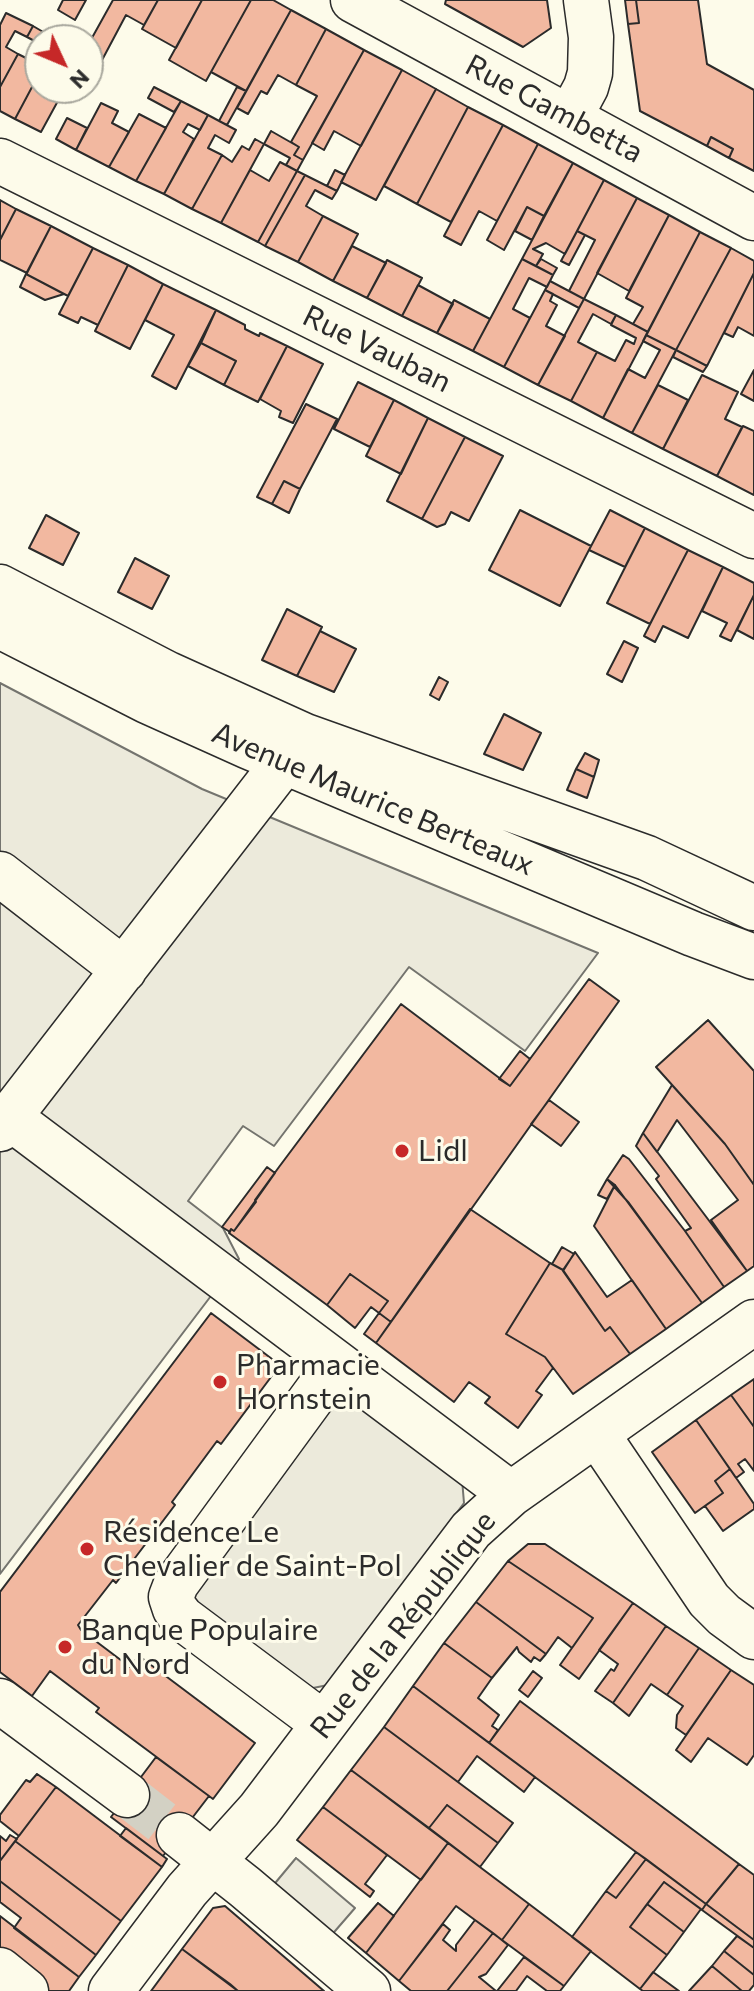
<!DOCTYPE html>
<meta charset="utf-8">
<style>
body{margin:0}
#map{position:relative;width:754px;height:1991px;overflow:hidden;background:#fdfbea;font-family:Commissioner,sans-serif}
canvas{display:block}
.north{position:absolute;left:24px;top:24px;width:80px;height:80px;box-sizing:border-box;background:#fdfbea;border:2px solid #a9a89e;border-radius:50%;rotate:134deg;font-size:22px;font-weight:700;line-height:32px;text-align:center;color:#2b2b2b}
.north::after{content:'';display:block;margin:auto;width:28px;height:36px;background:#c62828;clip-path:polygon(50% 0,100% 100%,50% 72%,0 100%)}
</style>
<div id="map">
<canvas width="754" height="1991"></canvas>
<div class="north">N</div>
</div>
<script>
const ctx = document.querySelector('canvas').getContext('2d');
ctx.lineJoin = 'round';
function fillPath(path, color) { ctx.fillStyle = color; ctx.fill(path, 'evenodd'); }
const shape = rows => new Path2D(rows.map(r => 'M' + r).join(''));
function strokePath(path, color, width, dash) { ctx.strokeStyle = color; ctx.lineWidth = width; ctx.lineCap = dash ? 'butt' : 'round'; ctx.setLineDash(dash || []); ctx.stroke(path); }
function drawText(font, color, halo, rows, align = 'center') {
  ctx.font = font + ' Commissioner,sans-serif'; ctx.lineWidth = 6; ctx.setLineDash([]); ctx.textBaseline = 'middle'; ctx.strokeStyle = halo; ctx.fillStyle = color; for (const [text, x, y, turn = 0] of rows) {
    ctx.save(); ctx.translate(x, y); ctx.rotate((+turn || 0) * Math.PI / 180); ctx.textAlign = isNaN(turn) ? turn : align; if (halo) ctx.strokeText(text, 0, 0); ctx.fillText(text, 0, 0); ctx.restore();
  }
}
const parking = shape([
 [0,683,202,789,598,953,525,1051,409,967,274,1146,243,1126,188,1201,223,1228,239,1259,0,1574,0,683],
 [353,1398,462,1479,464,1503,328,1685,308,1689,194,1605,193,1586,331,1403,353,1398],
 [296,1858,355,1908,329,1938,271,1888,296,1858]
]);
fillPath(parking, '#eceadb');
strokePath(parking, '#74746e', 2);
const building = shape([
 [63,0,86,0,75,20,58,10,63,0],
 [113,0,158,0,144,25,126,15,101,62,88,55,88,45,113,0],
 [158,0,202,0,176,48,142,29,158,0],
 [202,0,251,0,206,81,169,60,202,0],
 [251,0,273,0,291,10,246,91,211,72,251,0],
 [446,0,547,0,551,28,523,47,445,4,446,0],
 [625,0,636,0,639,23,628,24,625,0],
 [636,0,698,0,707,64,754,90,754,171,729,158,733,149,711,137,707,146,640,111,628,24,639,23,636,0],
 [291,10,326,29,296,85,278,75,267,94,261,91,248,114,237,108,291,10],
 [6,13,33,26,27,37,15,31,6,47,18,54,0,87,0,25,6,13],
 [33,26,45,33,58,39,40,40,40,44,27,37,33,26],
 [326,29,364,50,303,160,294,155,299,147,291,142,317,96,296,85,326,29],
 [364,50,402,70,361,146,334,131,324,150,312,143,364,50],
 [18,54,40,65,40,72,15,119,0,111,0,87,18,54],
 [402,70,436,89,376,200,341,182,402,70],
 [40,72,40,88,65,88,41,132,15,119,40,72],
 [154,87,181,101,174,112,148,98,154,87],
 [237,87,246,91,227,125,219,121,237,87],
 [436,89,468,107,417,204,384,186,436,89],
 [181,101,208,115,200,130,188,124,183,132,194,139,164,194,136,181,181,101],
 [101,103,118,111,112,123,129,132,109,167,76,150,101,103],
 [468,107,503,125,451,222,417,204,468,107],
 [139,114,166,128,136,181,109,167,139,114],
 [208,115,236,130,229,143,215,135,208,148,222,155,192,209,164,194,208,115],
 [67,118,87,128,76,150,56,139,67,118],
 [503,125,538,144,497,221,479,211,461,245,444,236,503,125],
 [271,131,299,147,294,155,303,160,297,171,286,165,290,158,264,144,271,131],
 [711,137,733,149,729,158,707,146,711,137],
 [255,139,264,144,221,223,192,209,222,155,232,162,242,146,249,150,255,139],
 [538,144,573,163,544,216,527,207,504,250,487,240,538,144],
 [280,162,297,171,258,242,221,223,250,170,269,181,280,162],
 [573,163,604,180,565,254,546,243,533,249,543,254,536,266,522,259,573,163],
 [335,170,345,175,337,191,327,186,335,170],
 [297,171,305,175,265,246,258,242,297,171],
 [305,175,337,191,332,199,315,190,306,206,323,216,298,262,265,246,305,175],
 [604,180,637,198,584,299,569,291,595,240,577,231,604,180],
 [637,198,669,215,629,291,597,273,637,198],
 [0,200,16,209,0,240,0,200],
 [527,207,544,216,532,240,515,231,527,207],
 [16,209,51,226,27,273,0,260,0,240,16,209],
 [669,215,700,232,648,332,633,324,643,307,626,298,669,215],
 [323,216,358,234,333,281,298,262,323,216],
 [51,226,93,248,68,296,26,274,51,226],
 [577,231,585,235,569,265,561,261,577,231],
 [700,232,731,248,676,350,646,335,700,232],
 [352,246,386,263,367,298,333,281,352,246],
 [93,248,128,265,98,325,81,317,78,323,59,314,93,248],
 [731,248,754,261,754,273,707,366,676,350,731,248],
 [522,259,553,275,547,287,529,278,513,309,530,318,504,367,473,351,522,259],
 [541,259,557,268,553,275,536,266,541,259],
 [387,260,422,278,402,316,367,298,387,260],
 [128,265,163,284,130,349,95,331,128,265],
 [754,273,754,336,738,327,733,337,724,333,754,273],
 [26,274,64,294,45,300,20,287,26,274],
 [550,281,584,299,579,308,545,290,550,281],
 [163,284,216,310,176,389,152,376,174,335,145,320,163,284],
 [418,285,453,304,437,333,402,316,418,285],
 [545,290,553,294,550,301,557,305,546,326,565,336,538,385,504,367,545,290],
 [584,299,616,315,611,324,593,314,578,342,597,352,571,401,538,385,584,299],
 [454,300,490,319,473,351,437,333,454,300],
 [216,310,245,325,245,329,259,336,260,333,287,346,258,402,224,385,236,361,201,343,216,310],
 [616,315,648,332,603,418,571,401,597,352,615,361,626,340,634,344,636,338,611,325,616,315],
 [646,335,676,350,632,433,603,418,628,369,645,378,660,350,643,341,646,335],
 [201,343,236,361,224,385,188,366,201,343],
 [287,346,323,364,293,423,279,417,281,411,260,399,287,346],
 [676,350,707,366,703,372,673,357,676,350],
 [754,370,754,401,741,394,754,370],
 [702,375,738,392,725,419,742,427,717,476,663,449,702,375],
 [358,382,394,400,370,447,334,429,358,382],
 [658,385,688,400,663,449,632,433,658,385],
 [394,400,428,418,401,474,366,456,394,400],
 [306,404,337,419,300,489,284,481,272,504,257,497,306,404],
 [428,418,465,437,422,519,387,501,428,418],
 [743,426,754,431,754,495,717,476,743,426],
 [465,437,503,456,469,521,451,512,445,524,437,527,422,519,465,437],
 [284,481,300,489,289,513,272,504,284,481],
 [520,510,591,546,560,606,489,570,520,510],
 [610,510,645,528,625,567,589,550,610,510],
 [46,515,79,533,63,565,29,548,46,515],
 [645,528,688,550,650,624,607,603,645,528],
 [688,550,723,567,688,638,663,626,655,642,644,636,688,550],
 [135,558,169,576,152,609,118,592,135,558],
 [723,567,754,583,754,595,731,641,720,636,727,623,702,611,723,567],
 [754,595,754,639,737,630,754,595],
 [287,609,322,627,297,676,262,660,287,609],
 [320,631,356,649,334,692,297,676,320,631],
 [624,641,638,648,622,682,607,674,624,641],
 [439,677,448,682,439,700,430,695,439,677],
 [504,714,541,733,523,770,484,754,504,714],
 [585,753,599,760,594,777,576,769,585,753],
 [576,769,594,777,587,798,567,790,576,769],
 [589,979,619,1001,391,1322,379,1313,388,1301,350,1274,327,1305,229,1233,231,1229,234,1231,256,1202,255,1200,279,1167,401,1004,510,1086,589,979],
 [708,1020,754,1071,754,1185,725,1144,656,1067,708,1020],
 [520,1051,530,1059,510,1086,499,1079,520,1051],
 [672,1085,725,1144,754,1185,754,1266,747,1271,711,1220,738,1200,677,1120,657,1152,643,1133,672,1085],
 [549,1100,579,1122,561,1146,531,1124,549,1100],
 [643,1133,747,1271,724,1287,685,1231,691,1228,656,1179,659,1176,636,1146,643,1133],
 [623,1155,629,1159,685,1231,724,1287,702,1303,629,1203,607,1179,623,1155],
 [267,1167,275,1173,234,1231,231,1229,230,1232,222,1227,267,1167],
 [607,1179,615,1185,607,1199,598,1195,607,1179],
 [615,1185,702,1303,666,1329,594,1226,615,1185],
 [470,1209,550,1263,506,1334,545,1357,553,1368,536,1391,542,1395,518,1428,485,1403,490,1397,469,1382,454,1402,376,1343,470,1209],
 [562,1247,574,1254,563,1270,552,1264,562,1247],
 [575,1252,607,1297,632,1280,666,1329,630,1354,610,1327,605,1331,563,1271,575,1252],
 [550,1263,563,1270,605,1331,610,1327,630,1354,573,1394,545,1357,506,1334,550,1263],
 [350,1274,388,1301,379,1313,371,1307,355,1328,327,1305,350,1274],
 [211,1313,280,1365,221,1444,217,1441,172,1502,175,1505,116,1583,113,1580,78,1625,81,1630,130,1667,139,1656,255,1743,213,1799,96,1712,99,1708,50,1671,32,1696,0,1672,0,1592,211,1313],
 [379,1313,391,1322,376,1343,364,1334,379,1313],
 [754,1379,754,1427,731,1395,754,1379],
 [731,1395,754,1427,754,1471,745,1459,738,1464,744,1472,736,1478,696,1420,731,1395],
 [696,1420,730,1469,715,1481,723,1493,695,1513,652,1452,696,1420],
 [730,1469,754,1504,754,1509,723,1531,705,1506,723,1493,715,1481,730,1469],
 [528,1544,545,1544,633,1603,579,1679,560,1665,593,1618,508,1561,528,1544],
 [508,1561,593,1618,572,1648,558,1637,546,1654,476,1602,508,1561],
 [476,1602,546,1654,540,1661,534,1657,531,1662,519,1652,517,1647,492,1678,444,1643,476,1602],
 [633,1603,666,1626,613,1703,595,1691,611,1669,614,1671,618,1664,599,1650,633,1603],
 [666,1626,699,1648,667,1695,651,1684,629,1716,613,1703,666,1626],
 [444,1643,492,1678,478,1698,499,1715,492,1726,498,1730,489,1743,413,1686,444,1643],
 [699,1648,731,1670,686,1735,676,1728,677,1715,683,1706,667,1695,699,1648],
 [731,1670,754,1685,754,1755,747,1765,708,1738,691,1762,676,1750,731,1670],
 [533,1671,542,1678,528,1697,519,1690,533,1671],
 [413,1686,535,1777,524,1792,477,1756,458,1782,384,1727,413,1686],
 [520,1701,739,1864,706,1904,489,1743,520,1701],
 [384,1727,513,1823,498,1843,447,1805,429,1828,351,1770,384,1727],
 [156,1757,209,1796,163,1856,111,1817,156,1757],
 [351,1770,448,1843,421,1880,323,1807,351,1770],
 [37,1774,56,1787,19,1836,0,1821,0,1815,26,1780,30,1782,37,1774],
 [56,1787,162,1867,121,1921,15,1841,56,1787],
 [447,1805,498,1843,480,1867,429,1828,447,1805],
 [323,1807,387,1855,365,1884,374,1891,370,1897,297,1840,323,1807],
 [126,1828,167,1859,162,1867,120,1836,126,1828],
 [10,1835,17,1839,0,1861,0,1836,6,1841,10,1835],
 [15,1841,121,1921,96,1955,0,1881,0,1861,15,1841],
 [448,1843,529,1904,502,1940,456,1906,399,1981,366,1953,448,1843],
 [636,1852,646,1859,616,1898,606,1891,636,1852],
 [646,1859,706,1904,702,1910,664,1882,630,1927,667,1955,640,1989,572,1937,606,1891,616,1898,646,1859],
 [739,1864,754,1875,754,1940,706,1904,739,1864],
 [0,1881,96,1955,79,1977,14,1928,21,1918,0,1902,0,1881],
 [664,1882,701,1909,684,1932,647,1904,664,1882],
 [378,1903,394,1916,366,1953,348,1938,378,1903],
 [529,1904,591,1951,564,1986,502,1940,529,1904],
 [647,1904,684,1932,667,1955,630,1927,647,1904],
 [706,1904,754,1940,754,1948,702,1910,706,1904],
 [225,1906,324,1991,238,1991,182,1949,213,1908,225,1906],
 [0,1916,79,1977,69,1991,42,1991,0,1960,0,1916],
 [475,1920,493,1933,447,1991,411,1991,399,1981,443,1924,450,1930,443,1940,456,1951,456,1945,475,1920],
 [493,1933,508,1945,486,1974,479,1977,496,1991,447,1991,493,1933],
 [737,1936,754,1948,754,1975,724,1951,737,1936],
 [182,1949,230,1984,238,1991,151,1991,182,1949],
 [724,1951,754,1975,754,1985,749,1991,742,1991,712,1966,724,1951],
 [524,1957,564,1986,560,1991,547,1991,527,1976,516,1991,497,1991,524,1957],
 [712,1966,742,1991,689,1991,712,1966],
 [653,1972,679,1991,643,1991,640,1989,653,1972]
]);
fillPath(building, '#f2b8a0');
strokePath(building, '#2b2b2b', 2);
strokePath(shape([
 [127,1795,179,1835]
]), '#d3d1c4', 44, [44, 22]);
const minor = shape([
 [353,0,754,218],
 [570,117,586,87,590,73,591,37,586,0],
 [0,161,754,536],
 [0,587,168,674,305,736,647,858,754,908],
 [0,626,147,701,247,746,693,934,754,957],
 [0,874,124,970],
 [9,1117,511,1494],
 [0,1129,302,739],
 [597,1434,709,1600,724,1615,754,1637],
 [0,1701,127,1795],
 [324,1724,182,1618,175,1609,171,1597,176,1584,336,1365],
 [179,1835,245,1887,368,1991],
 [0,1970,26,1991],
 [111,1991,187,1890,259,1810,471,1530,511,1494,754,1322]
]);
strokePath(minor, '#2b2b2b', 47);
strokePath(minor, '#fdfbea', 44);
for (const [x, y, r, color] of [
 [402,1151,8,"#c62828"],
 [220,1382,8,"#c62828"],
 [87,1549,8,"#c62828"],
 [65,1647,8,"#c62828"]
]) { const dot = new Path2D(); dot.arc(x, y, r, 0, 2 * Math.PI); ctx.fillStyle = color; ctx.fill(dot); strokePath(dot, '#fdfbea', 3); }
drawText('30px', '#2b2b2b', '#fdfbea', [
 ["Rue Gambetta",554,109,28],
 ["Rue Vauban",377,349,26],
 ["Avenue Maurice Berteaux",373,799,23],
 ["Rue de la République",403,1625,-52]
]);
drawText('30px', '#2b2b2b', '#fdfbea', [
 ["Lidl",418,1151],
 ["Pharmacie",236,1365],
 ["Hornstein",236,1399],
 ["Résidence Le",103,1532],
 ["Chevalier de Saint-Pol",103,1566],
 ["Banque Populaire",81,1630],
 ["du Nord",81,1664]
], 'left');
</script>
